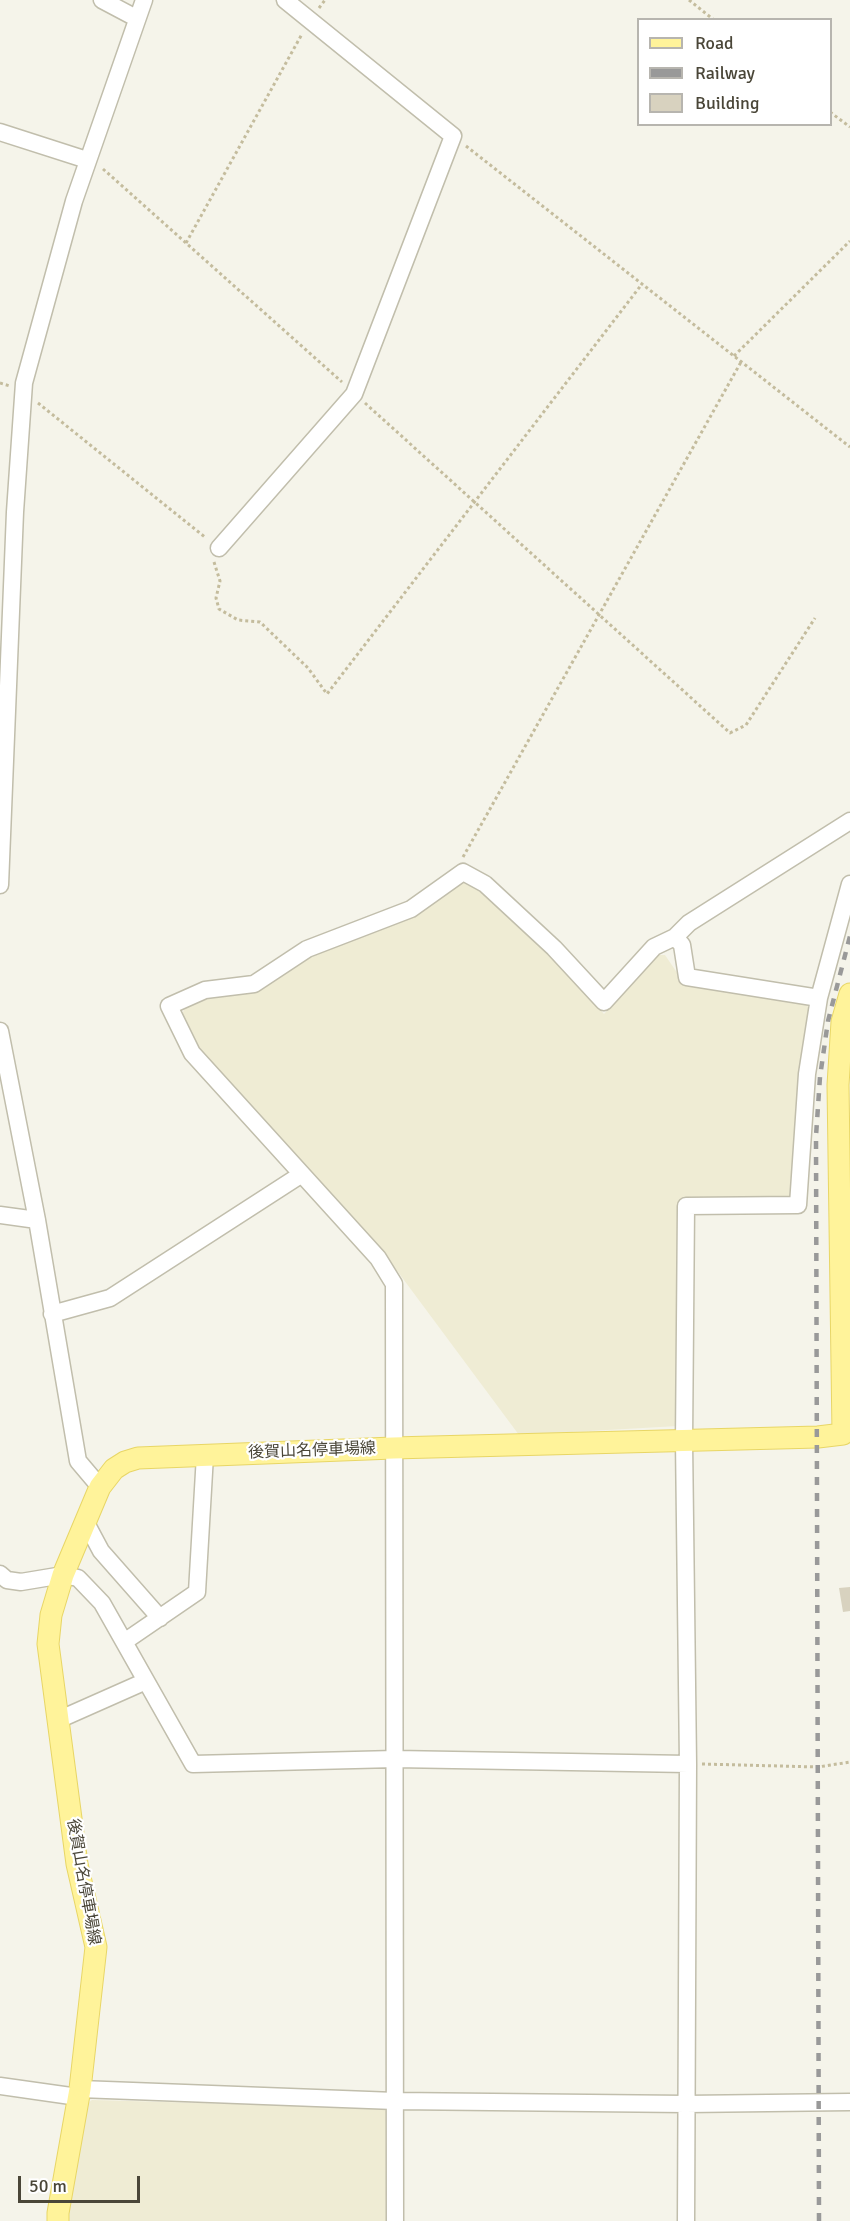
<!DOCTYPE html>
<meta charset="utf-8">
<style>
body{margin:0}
#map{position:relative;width:850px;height:2221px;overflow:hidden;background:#f5f4ea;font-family:Signika,sans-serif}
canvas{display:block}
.legend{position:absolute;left:637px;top:18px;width:195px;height:108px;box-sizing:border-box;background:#fff;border:2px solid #b7b5af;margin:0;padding:8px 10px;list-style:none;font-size:18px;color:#4a4638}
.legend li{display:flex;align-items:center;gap:12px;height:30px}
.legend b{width:30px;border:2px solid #b7b5af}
.scale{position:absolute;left:18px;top:2176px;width:122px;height:27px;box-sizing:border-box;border:3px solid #4a4638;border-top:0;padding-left:8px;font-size:18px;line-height:21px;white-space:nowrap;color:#4a4638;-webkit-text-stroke:4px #fff;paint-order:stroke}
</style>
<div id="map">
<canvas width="850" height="2221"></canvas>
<ul class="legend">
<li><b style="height:8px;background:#fff39a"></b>Road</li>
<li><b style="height:8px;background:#999"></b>Railway</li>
<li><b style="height:16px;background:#d8d2bf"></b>Building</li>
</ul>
<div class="scale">50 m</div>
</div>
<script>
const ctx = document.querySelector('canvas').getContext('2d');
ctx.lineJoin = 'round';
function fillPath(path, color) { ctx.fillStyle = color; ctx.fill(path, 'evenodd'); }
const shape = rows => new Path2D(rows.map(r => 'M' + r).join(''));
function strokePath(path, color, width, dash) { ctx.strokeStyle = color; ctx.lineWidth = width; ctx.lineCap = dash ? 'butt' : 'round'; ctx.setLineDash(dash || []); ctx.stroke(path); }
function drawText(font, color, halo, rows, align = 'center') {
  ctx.font = font + ' Signika,"Noto Sans JP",sans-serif'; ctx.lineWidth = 4.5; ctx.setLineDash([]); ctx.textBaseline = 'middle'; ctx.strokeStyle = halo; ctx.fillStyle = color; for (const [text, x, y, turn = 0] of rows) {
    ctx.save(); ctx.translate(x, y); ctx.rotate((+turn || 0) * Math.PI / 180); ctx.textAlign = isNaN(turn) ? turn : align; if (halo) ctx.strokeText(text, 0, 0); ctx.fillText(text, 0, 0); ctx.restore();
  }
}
fillPath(shape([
 [461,883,470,883,553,957,604,1014,659,955,665,955,682,980,806,1004,810,1009,797,1093,792,1162,794,1196,790,1200,681,1201,678,1426,519,1435,398,1272,200,1052,182,1014,186,1006,292,966,356,937],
 [92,2100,384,2108,388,2112,387,2221,66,2221,85,2105]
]), '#efecd4');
fillPath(shape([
 [850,1587,850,1611,843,1612,839,1588]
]), '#d8d2bf');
const minor = shape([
 [102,0,136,18],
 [0,132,87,160],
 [219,548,354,394,453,136,285,0],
 [0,885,15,512,24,383,74,201,144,0],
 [675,937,689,923,850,821],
 [0,1031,37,1220,78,1461,100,1487],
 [0,1215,37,1220],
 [52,1314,110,1298,302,1174],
 [85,1521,101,1551,160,1618],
 [0,1574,7,1580,21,1582,63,1575,78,1578,102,1603,193,1764,395,1759,688,1764],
 [124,1642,197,1592,205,1455],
 [58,1720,146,1681],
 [0,2086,78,2097],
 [80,2089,395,2101,686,2104,850,2102],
 [395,2221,394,1284,378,1258,192,1053,169,1006,205,990,254,984,307,949,411,909,463,872,485,884,554,948,604,1002,654,947,675,937,682,945,687,977,819,998],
 [686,2221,688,1764,684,1441,686,1206,798,1205,807,1074,819,998,850,884]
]);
const major = shape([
 [58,2221,58,2213,80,2089,96,1947,77,1864,48,1644,51,1615,63,1575,100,1487,114,1469,125,1462,138,1458,393,1448,818,1437,843,1434,838,1085,842,1022,850,994]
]);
strokePath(minor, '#c1beac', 19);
strokePath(major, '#e8d666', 23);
strokePath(shape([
 [689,0,714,20],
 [319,8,325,0],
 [830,112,850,127],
 [466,146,850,447],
 [103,169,342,382],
 [186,243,302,34],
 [734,356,850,241],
 [0,383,10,386],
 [38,403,206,538],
 [365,403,730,733,746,725,815,618],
 [214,562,220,581,216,598,219,609,238,620,260,622,308,668,327,694,642,284],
 [463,857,741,362],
 [702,1764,818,1767,850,1762]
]), '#c4bc9d', 3, [3, 3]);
strokePath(minor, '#fff', 16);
strokePath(major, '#fff39a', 21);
strokePath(shape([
 [819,2221,816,1136,820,1077,828,1021,850,936]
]), '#999', 4.5, [8, 8]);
drawText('16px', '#4a4638', '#fff', [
 ["後賀山名停車場線",312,1451,-2],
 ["後賀山名停車場線",83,1882,80]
]);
</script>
